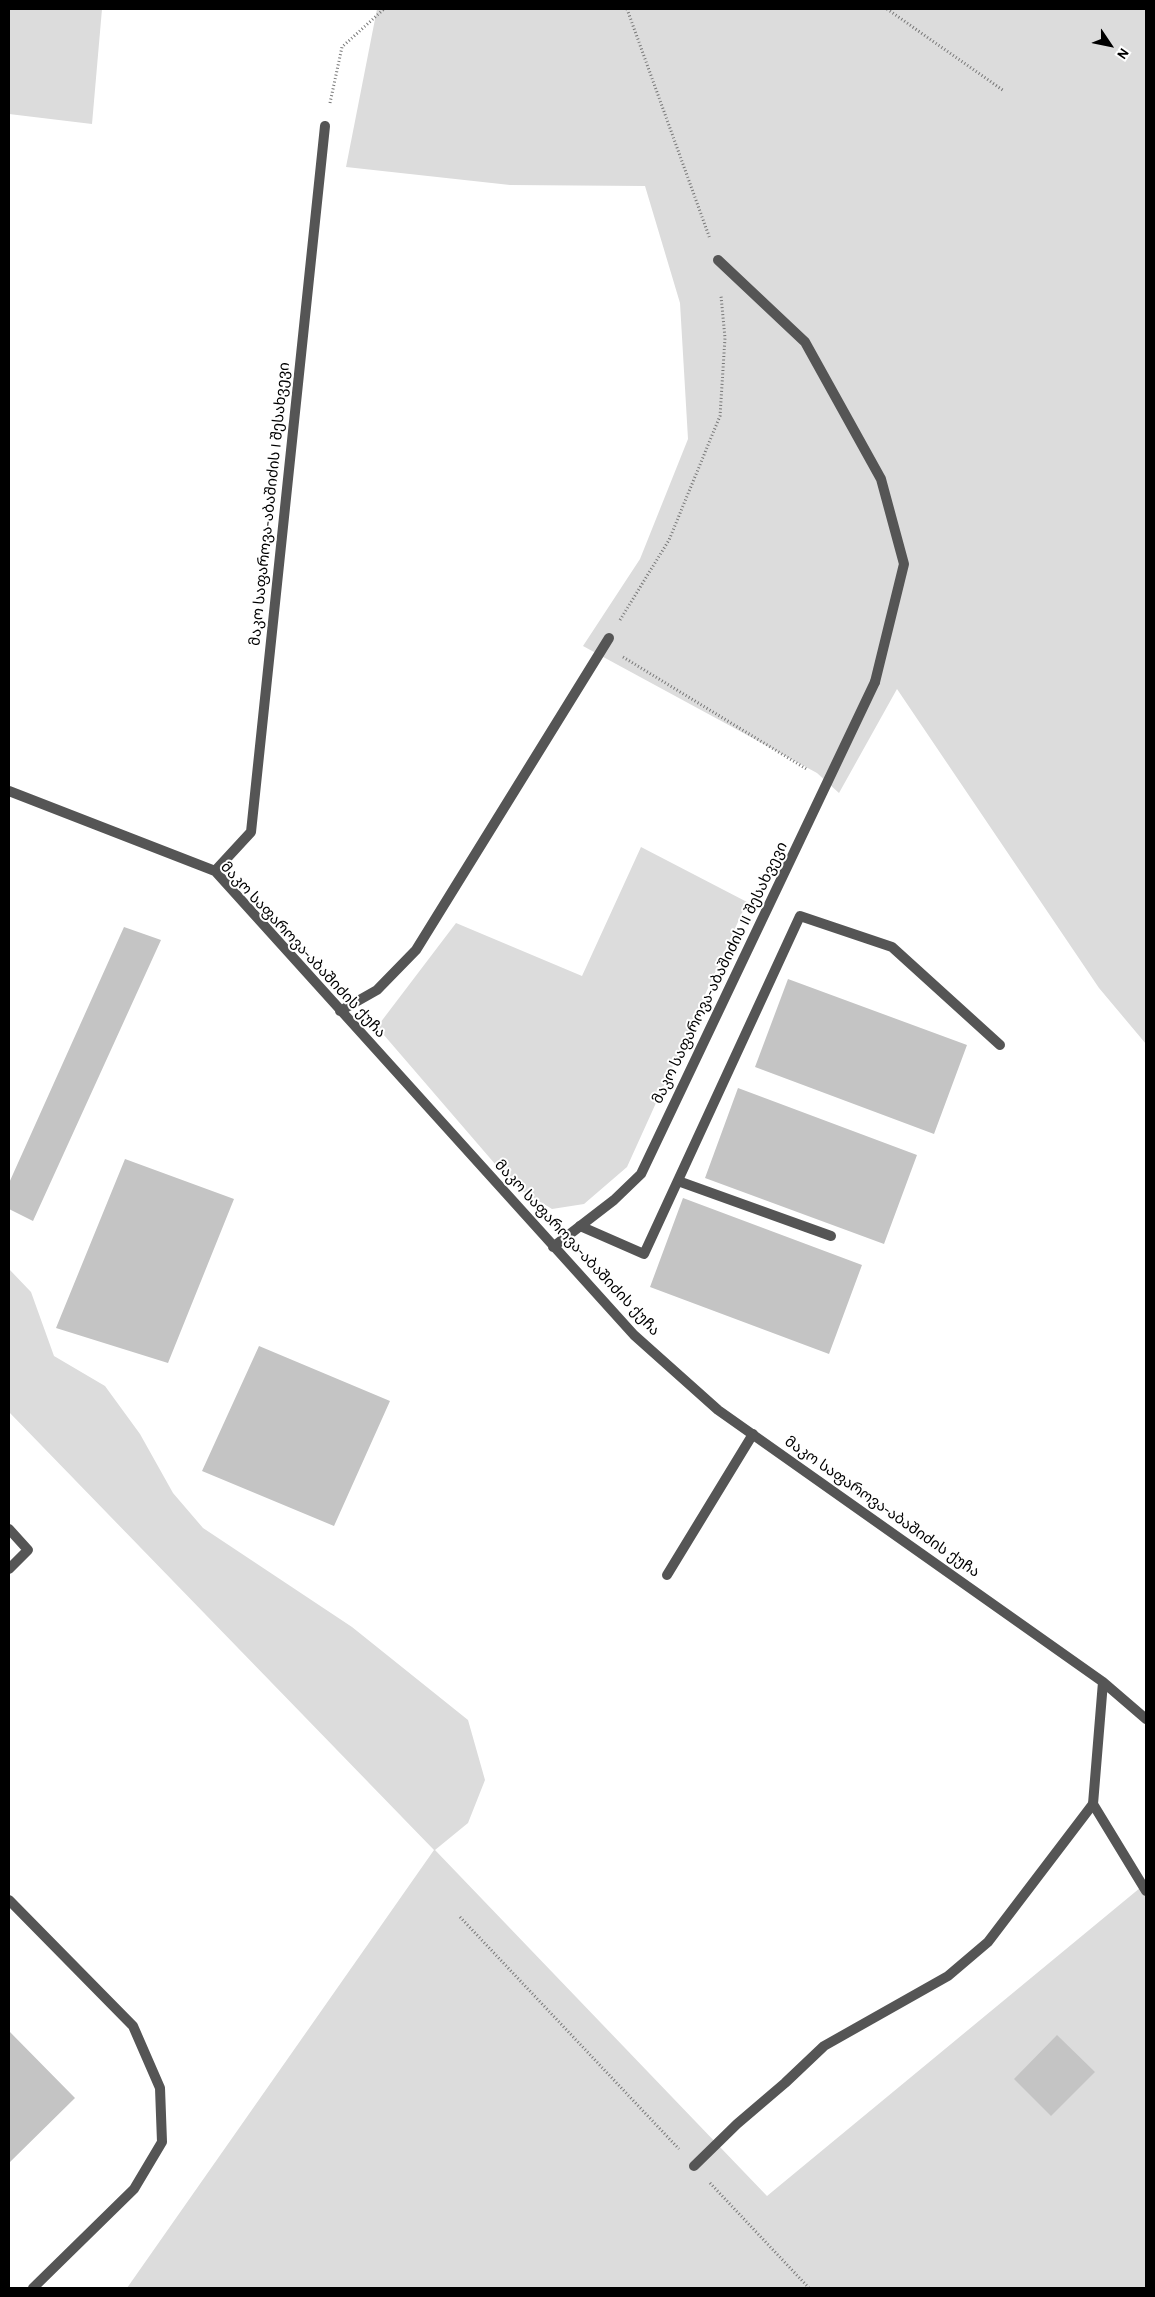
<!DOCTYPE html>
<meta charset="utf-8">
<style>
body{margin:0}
#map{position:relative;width:1155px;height:2297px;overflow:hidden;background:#fff;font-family:Karla,sans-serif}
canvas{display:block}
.frame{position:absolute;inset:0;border:10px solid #000;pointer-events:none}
.north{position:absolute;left:1085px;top:20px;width:50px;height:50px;-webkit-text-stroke:4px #fff;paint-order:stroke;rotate:124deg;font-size:14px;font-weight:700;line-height:20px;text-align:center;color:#000}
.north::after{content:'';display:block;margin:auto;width:18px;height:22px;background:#000;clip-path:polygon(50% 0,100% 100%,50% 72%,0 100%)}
</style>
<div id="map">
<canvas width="1155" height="2297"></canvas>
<div class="frame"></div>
<div class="north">N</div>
</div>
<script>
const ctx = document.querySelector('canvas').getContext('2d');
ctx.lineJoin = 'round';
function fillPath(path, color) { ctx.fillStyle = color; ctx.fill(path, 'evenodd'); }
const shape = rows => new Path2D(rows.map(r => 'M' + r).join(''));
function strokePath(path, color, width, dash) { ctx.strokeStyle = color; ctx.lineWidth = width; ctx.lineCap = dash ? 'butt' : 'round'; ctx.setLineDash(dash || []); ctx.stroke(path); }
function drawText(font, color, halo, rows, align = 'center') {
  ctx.font = font + ' Karla,"Noto Sans Georgian",sans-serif'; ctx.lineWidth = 4; ctx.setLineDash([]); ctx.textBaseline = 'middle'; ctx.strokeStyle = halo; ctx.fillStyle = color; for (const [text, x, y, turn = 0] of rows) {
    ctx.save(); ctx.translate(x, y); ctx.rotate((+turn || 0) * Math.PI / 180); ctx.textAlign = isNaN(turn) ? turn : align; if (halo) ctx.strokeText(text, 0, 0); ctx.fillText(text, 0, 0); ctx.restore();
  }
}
fillPath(shape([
 [9,9,102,9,92,124,9,114],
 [377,9,1146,9,1146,1044,1099,988,897,689,839,793,817,773,583,646,640,559,688,439,680,303,645,186,510,185,346,167],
 [641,847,747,902,627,1167,584,1204,552,1209,514,1186,377,1027,456,923,582,976],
 [9,1269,31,1292,54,1356,105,1386,140,1434,173,1493,203,1528,352,1627,468,1720,485,1780,468,1823,435,1850,767,2196,1146,1883,1146,2288,127,2288,434,1850,9,1412]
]), '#dcdcdc');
fillPath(shape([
 [124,927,161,940,33,1221,9,1209,9,1183],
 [788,979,967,1045,934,1134,755,1067],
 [738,1088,917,1155,884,1244,705,1178],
 [125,1159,234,1199,168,1363,56,1328],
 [683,1198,862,1265,829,1354,650,1287],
 [259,1346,390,1401,334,1526,202,1471],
 [9,2031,75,2098,9,2163],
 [1057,2035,1095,2072,1051,2116,1014,2079]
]), '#c4c4c4');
strokePath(shape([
 [627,9,710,239],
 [887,9,1004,91],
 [330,103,342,47,384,9],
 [620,620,669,540,720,416,725,338,721,296],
 [623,657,808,770],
 [460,1917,679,2149],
 [710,2183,809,2288]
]), '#777', 3, [1, 2.5]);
strokePath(shape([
 [718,260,805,342,881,479,904,564,875,682],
 [678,1181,831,1236],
 [580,1226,644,1254,800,916,892,947,1000,1045],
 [9,1529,28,1550,9,1569],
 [667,1575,753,1434],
 [9,1900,133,2026,160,2088,162,2142,134,2189,33,2288],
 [694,2166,737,2124,785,2083,824,2046,948,1976,988,1942,1093,1804]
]), '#555', 10);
strokePath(shape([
 [9,791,215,871,634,1335,718,1410,1103,1682,1146,1719],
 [215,871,251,832,325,126],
 [340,1011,377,990,416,950,609,638],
 [553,1247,614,1200,641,1174,875,682],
 [1103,1682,1093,1804,1146,1891]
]), '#555', 10);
drawText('15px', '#000', '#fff', [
 ["მაკო საფაროვა-აბაშიძის I შესახვევი",270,504,-84],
 ["მაკო საფაროვა-აბაშიძის ქუჩა",303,950,47],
 ["მაკო საფაროვა-აბაშიძის II შესახვევი",720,973,-64],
 ["მაკო საფაროვა-აბაშიძის ქუჩა",577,1248,47],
 ["მაკო საფაროვა-აბაშიძის ქუჩა",882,1507,35]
]);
</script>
